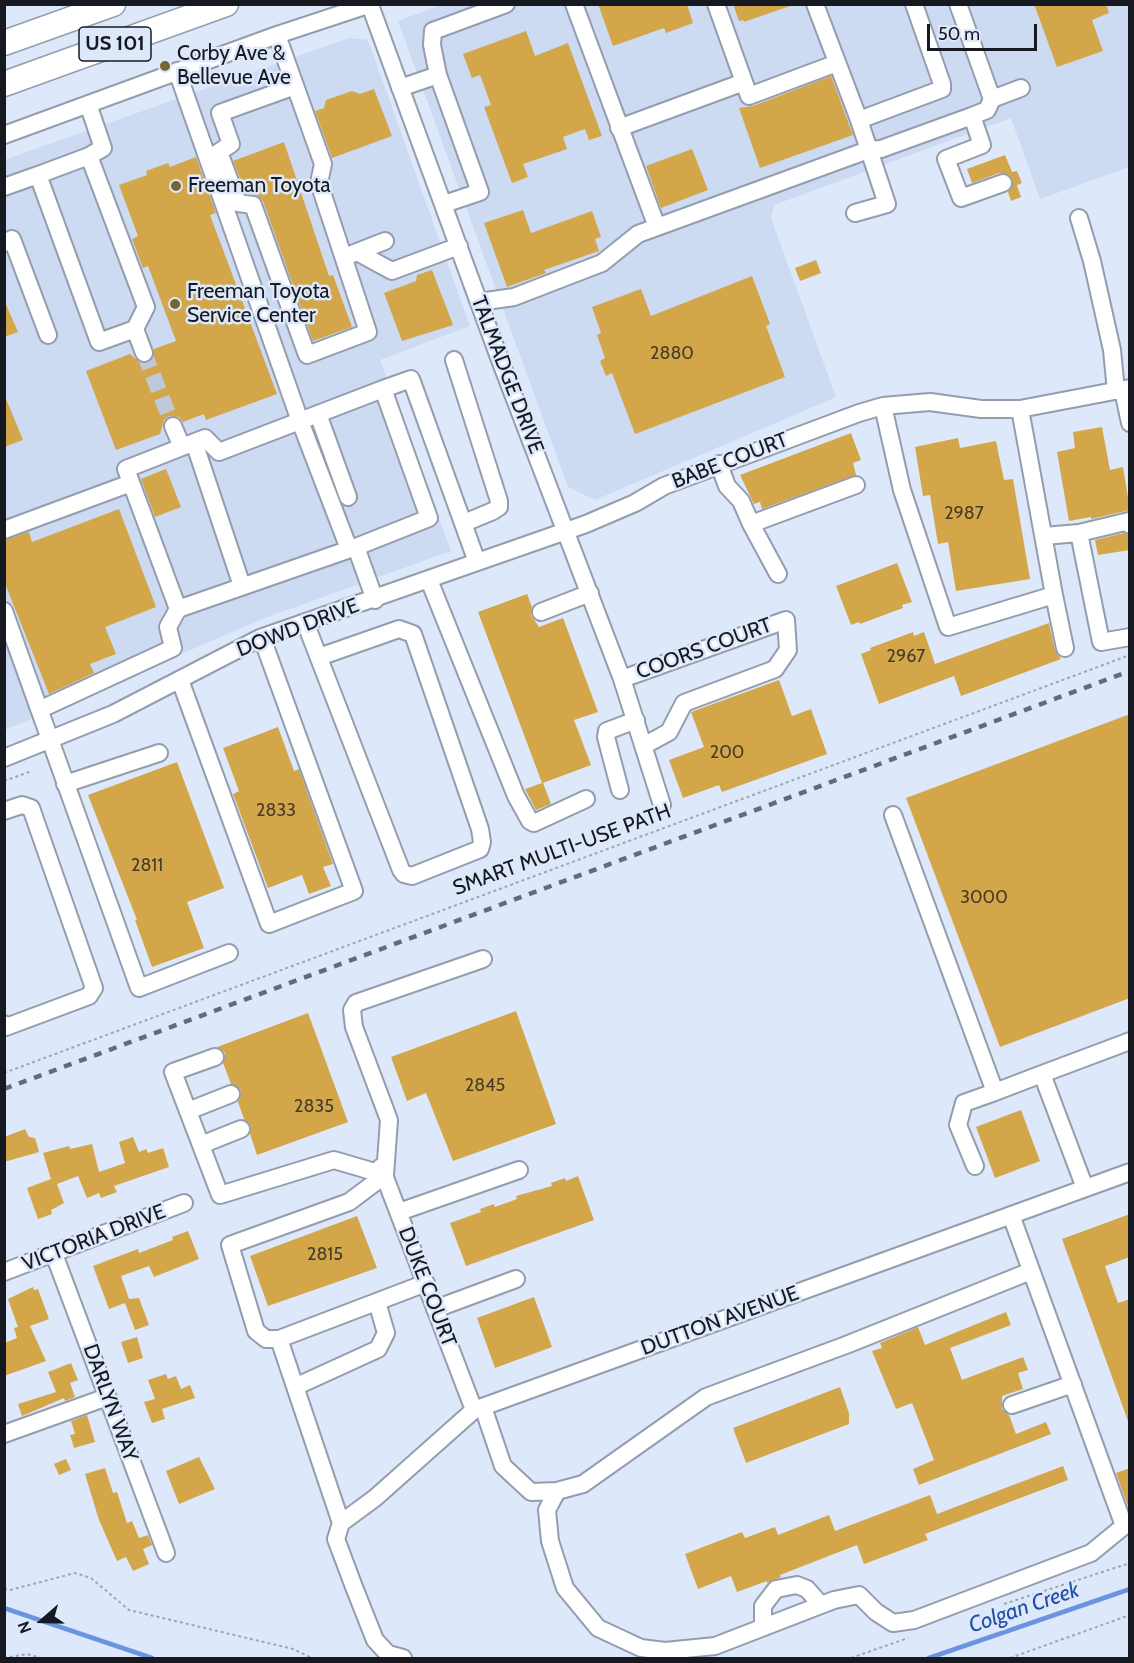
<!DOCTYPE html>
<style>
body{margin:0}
#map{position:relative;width:1134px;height:1663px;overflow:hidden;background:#dee8fb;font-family:Cabin,sans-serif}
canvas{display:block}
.frame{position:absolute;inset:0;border:6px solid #16191f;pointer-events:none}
.north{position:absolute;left:12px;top:1591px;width:60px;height:60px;-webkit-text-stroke:4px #dee8fb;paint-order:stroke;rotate:250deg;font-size:16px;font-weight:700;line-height:24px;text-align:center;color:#16191f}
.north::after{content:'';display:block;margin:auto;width:21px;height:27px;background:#16191f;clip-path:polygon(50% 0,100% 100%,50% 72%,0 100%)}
.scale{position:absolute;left:927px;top:24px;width:110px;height:27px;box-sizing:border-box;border:3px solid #16191f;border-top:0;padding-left:8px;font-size:18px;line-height:21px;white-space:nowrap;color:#16191f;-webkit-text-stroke:4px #dee8fb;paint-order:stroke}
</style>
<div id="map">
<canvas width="1134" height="1663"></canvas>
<div class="frame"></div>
<div class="north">N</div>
<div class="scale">50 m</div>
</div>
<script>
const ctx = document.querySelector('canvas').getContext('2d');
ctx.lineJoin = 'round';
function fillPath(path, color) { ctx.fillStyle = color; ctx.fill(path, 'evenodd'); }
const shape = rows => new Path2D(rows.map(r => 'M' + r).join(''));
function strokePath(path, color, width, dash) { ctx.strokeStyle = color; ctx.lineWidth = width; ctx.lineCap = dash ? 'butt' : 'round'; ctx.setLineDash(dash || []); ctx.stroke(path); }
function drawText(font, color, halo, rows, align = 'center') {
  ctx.font = font + ' Cabin,sans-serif'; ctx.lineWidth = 5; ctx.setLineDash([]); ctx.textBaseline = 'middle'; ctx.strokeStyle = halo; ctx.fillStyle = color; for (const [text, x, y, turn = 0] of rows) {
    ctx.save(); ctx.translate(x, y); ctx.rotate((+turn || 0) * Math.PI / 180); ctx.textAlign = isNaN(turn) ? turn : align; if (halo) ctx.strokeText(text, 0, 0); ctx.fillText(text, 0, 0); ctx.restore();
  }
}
fillPath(shape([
 [444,4,1129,5,1129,167,1040,199,1011,118,774,205,771,218,836,397,595,500,568,487,398,21],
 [349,38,368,40,470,326,380,360,451,551,265,618,5,730,4,160]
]), '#ccdaf2');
strokePath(shape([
 [4,1608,152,1658],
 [929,1658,1130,1589]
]), '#6a94e0', 4.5);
fillPath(shape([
 [598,4,687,4,693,23,666,33,664,28,613,46],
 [733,4,790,4,790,6,744,22,743,20,739,21],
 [1034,4,1106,4,1109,13,1092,20,1103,51,1057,67],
 [526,31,535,56,568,43,602,136,589,140,585,129,563,137,567,149,523,164,528,177,512,183,484,107,491,105,480,75,472,78,463,54],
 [831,76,853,135,760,168,739,108,753,106],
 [374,89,392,136,332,158,315,111,324,108,326,100,352,91,360,94],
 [284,142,329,276,333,275,352,327,313,341,263,201,257,195,246,193,233,161],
 [692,149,708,190,661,208,646,166],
 [1005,155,1012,172,1017,171,1022,183,1017,185,1021,197,1011,201,1008,192,1013,184,1009,175,999,173,972,183,967,169],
 [196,157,216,213,210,215,277,394,206,420,204,414,183,422,179,417,169,416,164,420,160,434,116,450,86,371,130,354,138,361,147,363,152,359,154,349,176,341,148,266,143,268,132,239,138,236,119,185,147,175,146,171,168,163,170,167],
 [523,210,531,233,592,211,601,237,595,239,599,251,544,270,546,273,507,287,484,223],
 [816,260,821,273,800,281,795,268],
 [432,270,453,325,402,341,384,293,416,281,417,275],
 [752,276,770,324,766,326,785,377,635,434,612,373,606,376,600,361,605,358,597,335,601,333,592,307,641,289,651,316],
 [4,300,18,332,4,337],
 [4,394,23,440,4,447],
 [1102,427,1110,470,1123,467,1130,510,1091,519,1091,517,1069,521,1057,452,1075,448,1073,432],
 [851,433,861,460,853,463,856,475,762,509,760,502,754,504,740,475],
 [958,438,960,448,996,441,1004,480,1013,479,1030,579,956,591,948,542,938,544,930,495,923,496,915,447],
 [166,469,181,507,155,517,141,479],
 [119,509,156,607,105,627,116,654,90,664,94,673,49,694,4,581,4,540,29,532,32,542],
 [1124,533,1129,535,1130,550,1098,555,1095,540],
 [897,563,912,602,902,605,903,608,860,624,859,622,851,625,836,586],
 [527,594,532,607,531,615,539,627,563,618,598,712,574,720,591,765,543,783,551,804,536,810,525,789,542,783,478,612],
 [1049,623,1055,650,1061,659,961,696,954,676,879,704,861,654,871,650,870,648,913,632,914,636,924,632,935,664],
 [779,680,792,716,811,709,827,754,722,792,719,785,683,798,669,760,704,747,691,712],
 [1130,714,1130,998,1000,1047,906,798],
 [278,727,294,771,299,769,333,864,323,867,331,886,309,894,302,875,268,888,233,794,239,791,223,748],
 [177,762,224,888,187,902,204,948,152,967,135,920,137,920,88,795],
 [516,1011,556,1124,453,1161,426,1093,407,1101,391,1057],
 [308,1013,348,1122,257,1155,250,1134,251,1126,244,1119,238,1102,241,1091,231,1084,223,1063,225,1053,217,1047],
 [1021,1110,1040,1161,995,1178,976,1127],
 [25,1129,29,1137,35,1138,39,1152,4,1162,4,1137],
 [133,1137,139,1152,146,1149,148,1153,163,1148,169,1167,114,1186,117,1192,101,1198,99,1193,87,1198,78,1176,57,1184,64,1203,51,1210,52,1214,38,1219,27,1188,51,1179,43,1153,69,1146,70,1149,92,1144,99,1172,125,1163,119,1142],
 [578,1176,594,1220,466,1266,450,1223,481,1212,480,1209,494,1204,495,1207,517,1199,516,1196,552,1186,551,1183,565,1178,566,1181],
 [1130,1214,1130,1257,1105,1266,1118,1303,1130,1299,1128,1421,1062,1239],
 [357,1216,377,1268,268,1306,250,1256],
 [188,1231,199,1259,154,1277,149,1266,121,1276,129,1299,139,1298,149,1325,135,1330,125,1303,109,1309,93,1266,138,1249,139,1253,173,1240,172,1237],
 [33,1287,34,1290,38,1289,49,1319,30,1326,46,1361,4,1376,4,1343,17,1338,14,1328,18,1327,8,1299],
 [534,1297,552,1347,495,1368,477,1318],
 [1006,1312,1011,1325,950,1348,962,1380,1023,1357,1028,1370,1018,1373,1023,1389,1002,1396,1002,1409,1009,1415,1016,1434,1046,1422,1051,1434,919,1485,913,1469,934,1460,912,1403,896,1409,872,1351,882,1348,880,1343,918,1327,925,1345],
 [137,1337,143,1358,128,1363,121,1342],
 [71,1363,78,1380,70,1383,75,1397,65,1401,64,1398,22,1416,18,1404,56,1392,48,1372],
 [166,1374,168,1379,176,1376,181,1389,190,1385,195,1398,162,1409,165,1419,152,1423,144,1402,155,1399,148,1380],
 [840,1387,849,1413,849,1424,746,1463,733,1428],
 [87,1415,95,1442,74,1448,70,1435,75,1434,71,1421],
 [199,1457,215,1489,179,1504,166,1471],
 [66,1459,71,1470,59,1475,54,1464],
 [1063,1466,1068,1480,925,1534,928,1540,864,1564,857,1545,780,1575,781,1577,767,1583,767,1581,737,1592,731,1576,698,1589,685,1554,742,1532,745,1538,775,1527,778,1535,829,1515,835,1531,930,1495,937,1514],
 [105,1468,113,1493,117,1492,127,1523,132,1521,139,1538,148,1535,152,1545,143,1549,149,1564,133,1571,126,1557,117,1561,99,1520,85,1474],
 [1130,1468,1130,1509,1129,1509,1116,1473]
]), '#d3a749');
strokePath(shape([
 [144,353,173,426]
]), '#c0c9da', 16, [16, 8]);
const minor = shape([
 [574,4,657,227],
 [716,4,749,96,837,63],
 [815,4,859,120,942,89,942,84,914,4],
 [958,4,992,99],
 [370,5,500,360,622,679,662,805],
 [277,35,323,164,319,183,368,332,307,355,253,205,238,203,219,152,231,144,220,113,295,86],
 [177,71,300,421,349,549],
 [438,75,480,192,444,204],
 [400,88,438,75,432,45,433,31,506,4],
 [88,104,103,148,89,156,38,175,99,342,135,329,146,307,89,156],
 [972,116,982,145,946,159,961,198,1003,183],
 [619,128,744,82],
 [4,135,277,35,371,4],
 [4,187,38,175],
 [855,213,887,204,859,120],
 [1079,218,1092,261,1112,350,1116,391],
 [4,243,12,239,48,335],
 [357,252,392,271,459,246],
 [352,254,385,241],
 [479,302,514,297,602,263,638,234,868,150,881,149,972,116,987,110,992,99,1021,88],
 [135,329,144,353],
 [454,360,499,501,499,507,493,511,464,523],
 [383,389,411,379,477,562],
 [1123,390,1130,423],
 [883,406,902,490,948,627,1054,595,1020,409],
 [318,414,348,497],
 [173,426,182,447],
 [194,442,242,586],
 [719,464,727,486,741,501,751,524,856,485],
 [751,524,778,574],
 [4,530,131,483],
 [1079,533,1101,642,1130,637],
 [1044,536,1079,533,1129,521,1130,525],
 [356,547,429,518,383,389,219,452,205,438,126,469,178,609,356,547,375,600],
 [429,580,516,796,530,821,534,823,586,799],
 [1054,595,1065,648],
 [4,611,139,988,229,953],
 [541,612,590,593],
 [305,622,401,870,404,874,412,876,480,849,482,842,480,829,413,634,399,629,319,657],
 [622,679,786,620,788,650,775,669,684,703,669,732,645,745],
 [180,680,269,924,354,891,262,638],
 [41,709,173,648,168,627,178,609],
 [4,758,113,714,260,638,586,524,635,503,664,486,859,413,883,406,930,402,981,409,1020,409,1130,388],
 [65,784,159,753],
 [620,790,606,737,607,731,636,720],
 [4,811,22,805,31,808,94,988,89,996,6,1027,4,1024],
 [893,815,995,1092,1042,1074],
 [215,1057,173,1072,220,1195,334,1160,385,1175],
 [188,1111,231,1094],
 [201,1145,241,1129],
 [975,1166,958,1125,964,1103,995,1092],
 [381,1167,474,1410],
 [1085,1188,1042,1074,1130,1041],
 [399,1212,519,1170],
 [54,1254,166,1553],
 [4,1272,184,1203],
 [426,1283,279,1339,266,1339,256,1331,230,1245,349,1202,385,1175,389,1120,354,1027,352,1010,356,1003,483,959],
 [435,1309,516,1279],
 [279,1339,341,1523,336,1539,354,1587,375,1640,388,1654,403,1658],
 [297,1386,378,1349,386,1333,377,1302],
 [1012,1405,1073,1384],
 [483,1407,503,1466,531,1492,557,1491,547,1510,550,1541,565,1588,598,1628,641,1648,665,1651,715,1646,834,1600,859,1595,876,1612,893,1623,914,1620,1091,1553,1124,1526,1011,1215],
 [4,1434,107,1397],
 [557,1491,583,1484,706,1397,846,1345,1031,1271],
 [341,1523,375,1498,474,1410,1130,1172],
 [763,1627,763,1606,776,1589,797,1585,807,1589,821,1605]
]);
const highway = shape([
 [4,43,113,4],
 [4,84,226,4]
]);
strokePath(minor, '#939dae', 20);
strokePath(highway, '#939dae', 27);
strokePath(shape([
 [4,781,32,771],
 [4,1073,1130,655],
 [4,1589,10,1590,75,1573,91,1578,129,1610,293,1649,312,1658],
 [1004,1604,1130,1563],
 [4,1658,27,1654,41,1658],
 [851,1658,908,1638],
 [1010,1658,1130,1615]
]), '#9ea6b5', 2, [3, 3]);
strokePath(minor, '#fff', 16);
strokePath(highway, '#fff', 24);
strokePath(shape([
 [4,1089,1130,671]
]), '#656b76', 4.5, [8, 8]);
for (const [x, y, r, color] of [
 [165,66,6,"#7b6434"],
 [176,186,6,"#7b6434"],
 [175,304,6,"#7b6434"]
]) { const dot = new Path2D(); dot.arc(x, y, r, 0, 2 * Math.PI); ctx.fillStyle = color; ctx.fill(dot); strokePath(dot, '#dee8fb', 2); }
drawText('18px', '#453c2a', null, [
 ["2880",672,354],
 ["2987",964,514],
 ["2967",906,657],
 ["200",727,753],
 ["2833",276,811],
 ["2811",147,866],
 ["3000",984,898],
 ["2845",485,1086],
 ["2835",314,1107],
 ["2815",325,1255]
]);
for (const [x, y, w] of [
 [115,44,72]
]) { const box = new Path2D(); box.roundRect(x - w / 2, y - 17, w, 34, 4.5); ctx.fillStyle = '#dee8fb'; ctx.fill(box); strokePath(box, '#16191f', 1.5); }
drawText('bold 20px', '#16191f', null, [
 ["US 101",115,44]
]);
drawText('21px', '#16191f', '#dee8fb', [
 ["Corby Ave &",177,54],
 ["Bellevue Ave",177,78],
 ["Freeman Toyota",188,186],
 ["Freeman Toyota",187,292],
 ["Service Center",187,316]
], 'left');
drawText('21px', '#16191f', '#dee8fb', [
 ["TALMADGE DRIVE",507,375,69],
 ["BABE COURT",730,461,-21],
 ["DOWD DRIVE",298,628,-21],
 ["COORS COURT",704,649,-20],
 ["SMART MULTI-USE PATH",562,850,-20],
 ["VICTORIA DRIVE",94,1238,-21],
 ["DUKE COURT",427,1287,69],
 ["DUTTON AVENUE",720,1321,-20],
 ["DARLYN WAY",110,1403,70]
]);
drawText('italic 22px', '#204ea7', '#dee8fb', [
 ["Colgan Creek",1024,1608,-19]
]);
</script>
